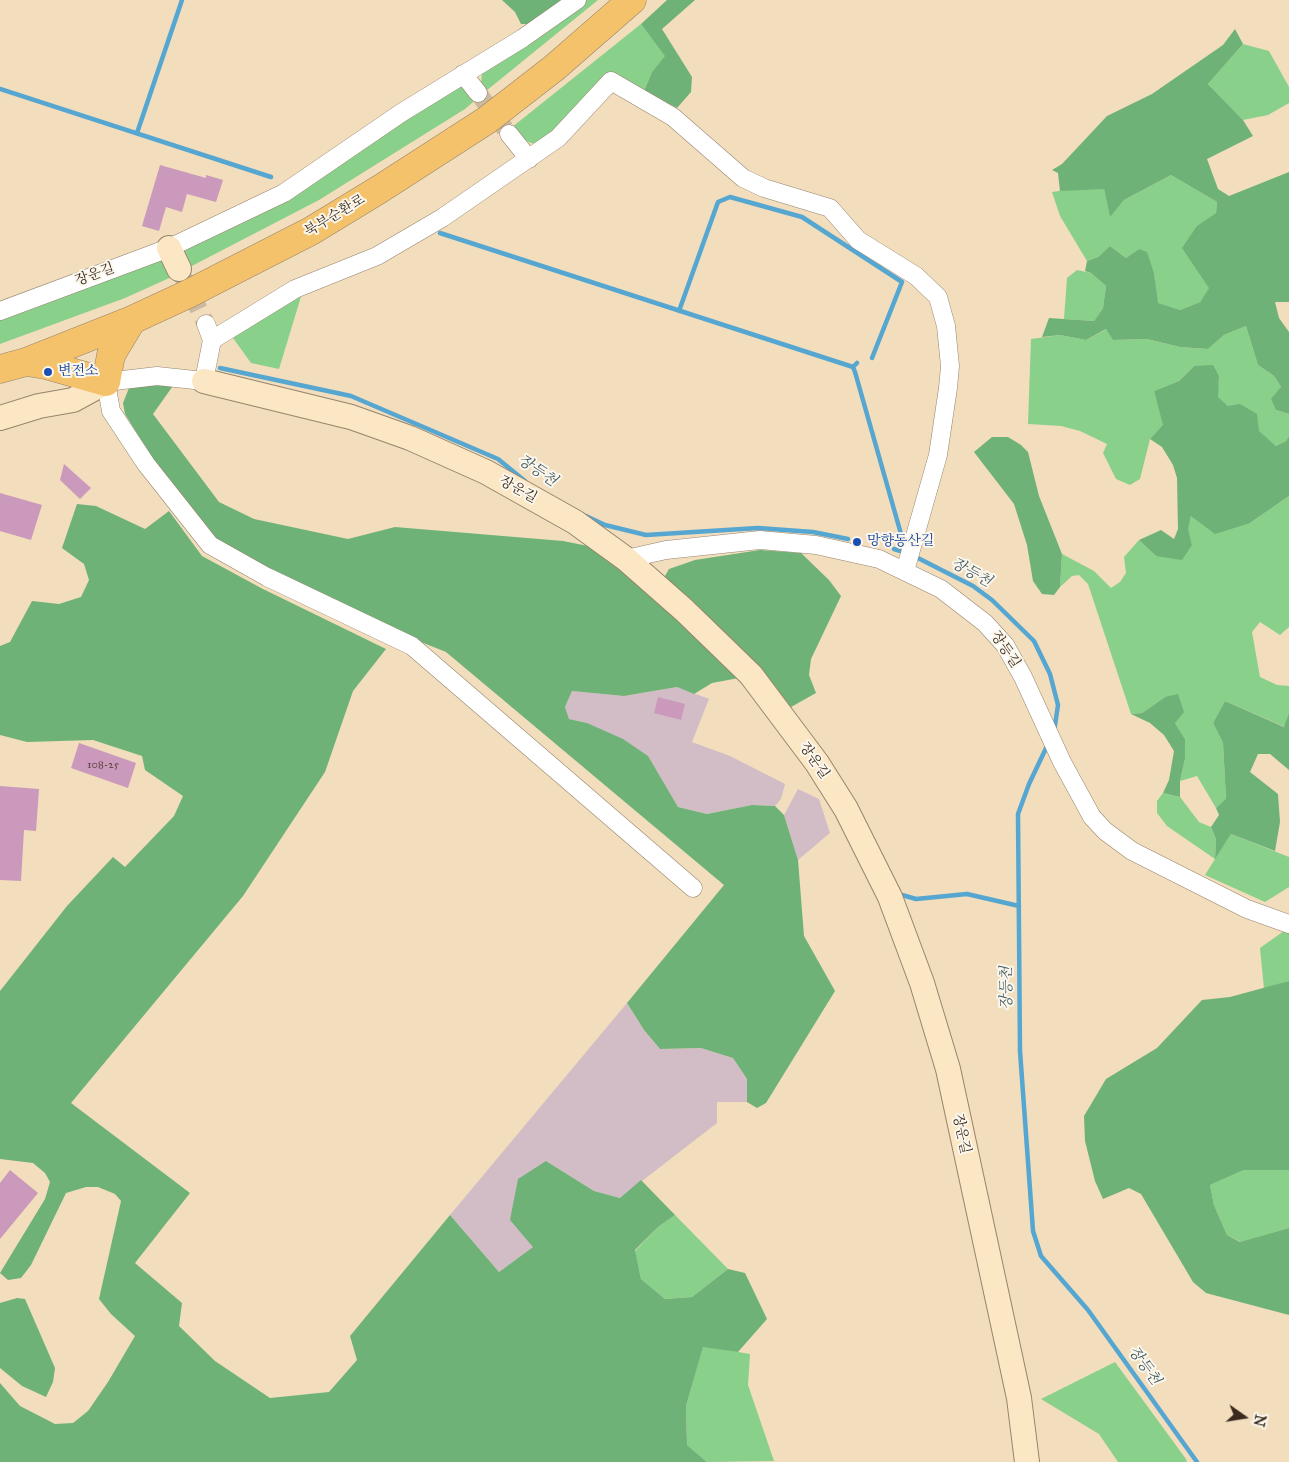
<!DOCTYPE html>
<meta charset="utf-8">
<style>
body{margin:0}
#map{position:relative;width:1289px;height:1462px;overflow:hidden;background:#f2ddbd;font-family:"IM FELL Great Primer",serif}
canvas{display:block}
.north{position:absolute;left:1219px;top:1392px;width:50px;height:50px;-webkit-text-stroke:4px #fbf7ec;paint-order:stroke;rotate:103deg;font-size:14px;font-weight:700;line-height:20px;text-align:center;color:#3b2a1e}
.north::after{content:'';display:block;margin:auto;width:18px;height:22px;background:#3b2a1e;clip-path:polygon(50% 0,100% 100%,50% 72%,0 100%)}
</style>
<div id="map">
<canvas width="1289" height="1462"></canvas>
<div class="north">N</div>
</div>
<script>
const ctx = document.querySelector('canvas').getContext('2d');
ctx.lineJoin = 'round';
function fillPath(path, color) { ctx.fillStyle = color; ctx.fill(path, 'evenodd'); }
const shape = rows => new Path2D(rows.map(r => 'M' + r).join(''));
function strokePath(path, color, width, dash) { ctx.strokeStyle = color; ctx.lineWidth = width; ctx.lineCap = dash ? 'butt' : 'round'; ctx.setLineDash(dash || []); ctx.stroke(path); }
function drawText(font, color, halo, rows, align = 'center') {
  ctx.font = font + ' "IM FELL Great Primer","Noto Serif KR",serif'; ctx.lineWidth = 4; ctx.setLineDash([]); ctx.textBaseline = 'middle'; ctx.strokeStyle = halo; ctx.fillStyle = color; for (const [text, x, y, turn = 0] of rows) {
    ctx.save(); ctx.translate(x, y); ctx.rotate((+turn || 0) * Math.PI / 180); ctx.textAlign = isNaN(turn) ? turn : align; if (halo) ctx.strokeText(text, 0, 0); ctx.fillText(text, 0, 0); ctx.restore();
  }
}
fillPath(shape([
 [677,687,709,699,692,742,730,756,785,784,781,799,775,806,752,805,707,814,678,807,647,756,587,723,569,719,565,707,572,691,624,696],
 [798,789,819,799,830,833,798,860,784,815],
 [627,1003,644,1030,660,1049,702,1048,733,1058,747,1079,747,1102,717,1102,717,1123,620,1198,594,1191,546,1161,533,1247,499,1272,450,1215]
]), '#d2bdc7');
fillPath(shape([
 [585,0,598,0,486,91,481,84,482,73],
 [641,24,666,56,652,72,644,91,611,73,542,144,531,143,517,136,511,128],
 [1243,44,1269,51,1289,87,1289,103,1268,115,1243,120,1208,84],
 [462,84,479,97,465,109,319,200,186,269,181,255,188,244,454,85],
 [1171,175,1217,202,1216,213,1197,227,1210,287,1200,302,1180,310,1157,303,1154,273,1139,249,1126,258,1110,246,1098,257,1087,261,1060,216,1052,192,1072,189,1104,189,1110,216,1124,200],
 [164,259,176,275,125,298,0,344,0,318],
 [1077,270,1091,273,1106,286,1103,308,1094,321,1064,319,1067,278],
 [303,290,279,369,251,363,233,338,233,332],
 [1246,326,1258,365,1274,376,1281,387,1276,410,1289,414,1289,436,1286,441,1276,446,1217,397,1219,376,1194,366,1179,381,1154,391,1164,425,1150,439,1140,479,1130,485,1116,479,1103,453,1107,444,1080,431,1061,426,1028,424,1031,339,1060,335,1086,340,1107,329,1113,340,1147,339,1180,347,1208,349,1224,335],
 [1289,496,1289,627,1280,635,1260,622,1252,632,1260,677,1277,685,1289,686,1289,713,1285,727,1225,701,1213,723,1223,743,1226,800,1216,808,1197,776,1180,781,1185,759,1185,739,1175,723,1165,697,1142,713,1131,714,1088,584,1079,575,1072,576,1060,587,1062,554,1094,571,1111,588,1120,582,1126,573,1124,557,1139,540,1156,556,1192,545,1187,529,1191,516,1250,523],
 [1163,793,1180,797,1199,822,1211,827,1216,839,1215,858,1231,834,1289,857,1289,887,1265,902,1205,875,1215,859,1167,826,1157,813,1157,801],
 [1284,931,1289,933,1289,981,1264,989,1260,948],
 [1244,1170,1289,1170,1289,1228,1241,1242,1227,1235,1214,1205,1210,1185],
 [675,1215,728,1269,692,1297,665,1299,641,1279,635,1251,658,1227],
 [703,1346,750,1354,748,1385,774,1461,707,1462,687,1445,686,1406],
 [1115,1362,1186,1459,1187,1462,1118,1462,1099,1434,1041,1399]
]), '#89d08b');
fillPath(shape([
 [502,0,566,0,529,24,521,24,515,12],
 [667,0,695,0,662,29,692,77,691,92,677,108,644,91,652,72,665,56,641,24],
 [1235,29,1243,44,1208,84,1243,120,1253,136,1207,159,1218,189,1229,196,1289,172,1289,302,1275,302,1279,318,1289,332,1289,414,1276,410,1271,399,1281,387,1274,376,1258,365,1246,326,1224,335,1208,349,1180,347,1147,339,1113,340,1106,329,1086,340,1060,335,1042,337,1049,318,1094,321,1103,308,1106,286,1091,273,1085,271,1087,261,1098,257,1110,246,1126,258,1139,249,1147,252,1154,273,1158,303,1180,310,1200,302,1209,288,1182,248,1197,226,1216,213,1217,202,1171,175,1124,200,1110,217,1104,189,1060,191,1058,173,1052,170,1062,164,1107,116,1152,94,1223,45],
 [1213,365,1219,376,1218,397,1228,406,1240,404,1257,414,1259,431,1276,446,1286,441,1289,436,1289,496,1250,523,1215,534,1191,516,1188,529,1192,545,1182,560,1156,556,1139,540,1161,530,1174,539,1178,529,1177,478,1173,465,1162,447,1150,439,1163,425,1154,391,1179,381,1194,366],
 [138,382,175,383,153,414,219,502,254,519,348,539,395,527,563,541,603,549,744,677,712,683,694,694,677,687,624,696,572,691,565,707,569,719,587,723,623,739,648,756,678,807,707,814,752,805,775,806,784,815,798,860,804,936,835,991,766,1103,757,1108,747,1102,747,1079,733,1058,701,1048,660,1049,644,1030,627,1003,724,885,446,652,416,640,270,570,215,539,153,459,125,414,123,403,129,388],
 [992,437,1008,437,1021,445,1028,452,1039,496,1062,554,1060,587,1054,595,1042,594,1033,581,1027,545,1014,504,974,452],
 [77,504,96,506,145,529,169,511,202,556,261,588,386,649,353,691,325,772,243,896,71,1103,190,1193,135,1263,182,1303,179,1326,215,1361,270,1398,329,1392,357,1360,350,1336,450,1215,499,1272,533,1247,510,1220,518,1179,546,1161,594,1191,620,1198,641,1180,675,1215,658,1227,635,1250,641,1279,665,1299,692,1297,728,1269,745,1273,767,1319,738,1352,703,1347,686,1406,687,1445,707,1462,0,1462,0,1383,20,1406,55,1424,73,1423,88,1411,108,1382,135,1336,111,1314,99,1299,121,1201,115,1194,98,1187,86,1187,66,1193,31,1265,21,1278,8,1280,0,1273,45,1199,50,1182,45,1173,33,1163,0,1159,0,991,67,906,113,857,125,867,174,816,183,796,145,770,142,756,93,740,27,742,0,735,0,646,10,642,32,601,59,604,81,597,89,580,84,564,62,548],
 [760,550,801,553,829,580,841,596,811,659,809,675,816,693,791,707,778,691,665,582,665,576,669,569,695,560],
 [1178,694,1184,712,1175,723,1185,739,1185,759,1180,781,1180,797,1163,793,1169,780,1174,751,1164,735,1150,723,1131,714,1142,713,1165,697],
 [1225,701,1284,727,1289,713,1289,770,1270,754,1258,754,1250,772,1278,794,1280,822,1275,851,1231,834,1215,859,1216,839,1211,827,1219,815,1216,808,1226,799,1223,743,1213,723],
 [1289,981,1289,1170,1244,1170,1210,1185,1214,1205,1227,1235,1240,1242,1289,1228,1289,1315,1206,1293,1193,1282,1141,1194,1129,1188,1103,1199,1095,1181,1085,1141,1084,1116,1106,1079,1157,1048,1202,1000,1230,997],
 [17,1298,25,1299,55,1368,53,1382,46,1397,22,1386,0,1368,0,1303]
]), '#6eb277');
strokePath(shape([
 [0,89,271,177],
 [137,133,182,0],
 [440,233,853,367],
 [679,311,718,202,730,197,802,217,902,282,872,358],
 [857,363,853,367,855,372,901,534],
 [220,368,351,396,498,459,525,481],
 [586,516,605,525,646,535,758,528,813,532,848,539],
 [894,549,907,553],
 [914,556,973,586,992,600,1034,641,1050,674,1058,705,1054,732],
 [1048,744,1029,784,1018,814,1020,1051,1033,1231,1041,1256,1088,1310,1197,1462],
 [902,895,916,899,967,894,1019,906]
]), '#55a6d0', 4.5);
fillPath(shape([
 [160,165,206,178,206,175,223,180,216,202,187,194,182,212,166,207,159,231,142,226],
 [64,464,91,488,80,499,60,480],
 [0,493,42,505,31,540,0,531],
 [658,697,685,704,681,720,654,713],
 [79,743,136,763,128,788,71,768],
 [0,786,39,789,36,831,24,830,21,881,0,880],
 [10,1170,38,1193,0,1239,0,1183]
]), '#cb99bb');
strokePath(shape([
 [478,93,509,134],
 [179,269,206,324]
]), '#cdb99d', 18, [18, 9]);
const street = shape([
 [463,74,478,93],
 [509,134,529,159],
 [0,311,169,248,284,193,401,113,523,38,577,0],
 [206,324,212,340,204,381,157,376,106,382,111,411,146,464,210,545,267,577,412,646,693,888],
 [212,340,295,289,377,256,442,218,558,138,611,81,673,117,743,178,764,188,830,208,858,240,916,276,938,297,946,326,950,366,948,388,938,455,905,571],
 [626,559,666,550,760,540,816,545,879,559,941,589,985,623,1005,645,1023,677,1062,762,1092,817,1105,831,1132,851,1247,909,1289,924]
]);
const secondary = shape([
 [169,248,179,269],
 [204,381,351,417,410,438,486,472,575,522,626,559,684,610,751,675,817,763,846,809,890,897,922,983,948,1069,1019,1398,1027,1462],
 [0,418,39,406,73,400,106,382]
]);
const primary = shape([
 [26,362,46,365,106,382,111,355,132,320],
 [0,369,26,362,132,320,188,294,311,231,380,189,487,120,554,68,632,0]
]);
strokePath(street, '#96846e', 19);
strokePath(secondary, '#96846e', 26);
strokePath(primary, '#96846e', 29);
strokePath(street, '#fff', 18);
strokePath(secondary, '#fbe7c3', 24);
strokePath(primary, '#f4c26a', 28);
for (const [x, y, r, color] of [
 [48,372,5,"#1a4fb4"],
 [857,542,5,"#1a4fb4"]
]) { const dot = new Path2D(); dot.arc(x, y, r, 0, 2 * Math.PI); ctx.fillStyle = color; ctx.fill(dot); strokePath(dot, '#fbf7ec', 2); }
drawText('11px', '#5f4645', null, [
 ["108-25",103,765]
]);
drawText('14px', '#3b2a1e', '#fbf7ec', [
 ["북부순환로",335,216,-31],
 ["장운길",95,275,-20],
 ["장운길",518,490,29],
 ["장등길",1005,650,56],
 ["장운길",814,761,55],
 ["장운길",961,1134,78]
]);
drawText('14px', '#164399', '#fbf7ec', [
 ["변전소",58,372],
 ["망향동산길",867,542]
], 'left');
drawText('italic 15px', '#455c65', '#fbf7ec', [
 ["장등천",537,471,34],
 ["장등천",971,573,29],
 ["장등천",1007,988,-90],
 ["장등천",1144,1366,54]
]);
</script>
